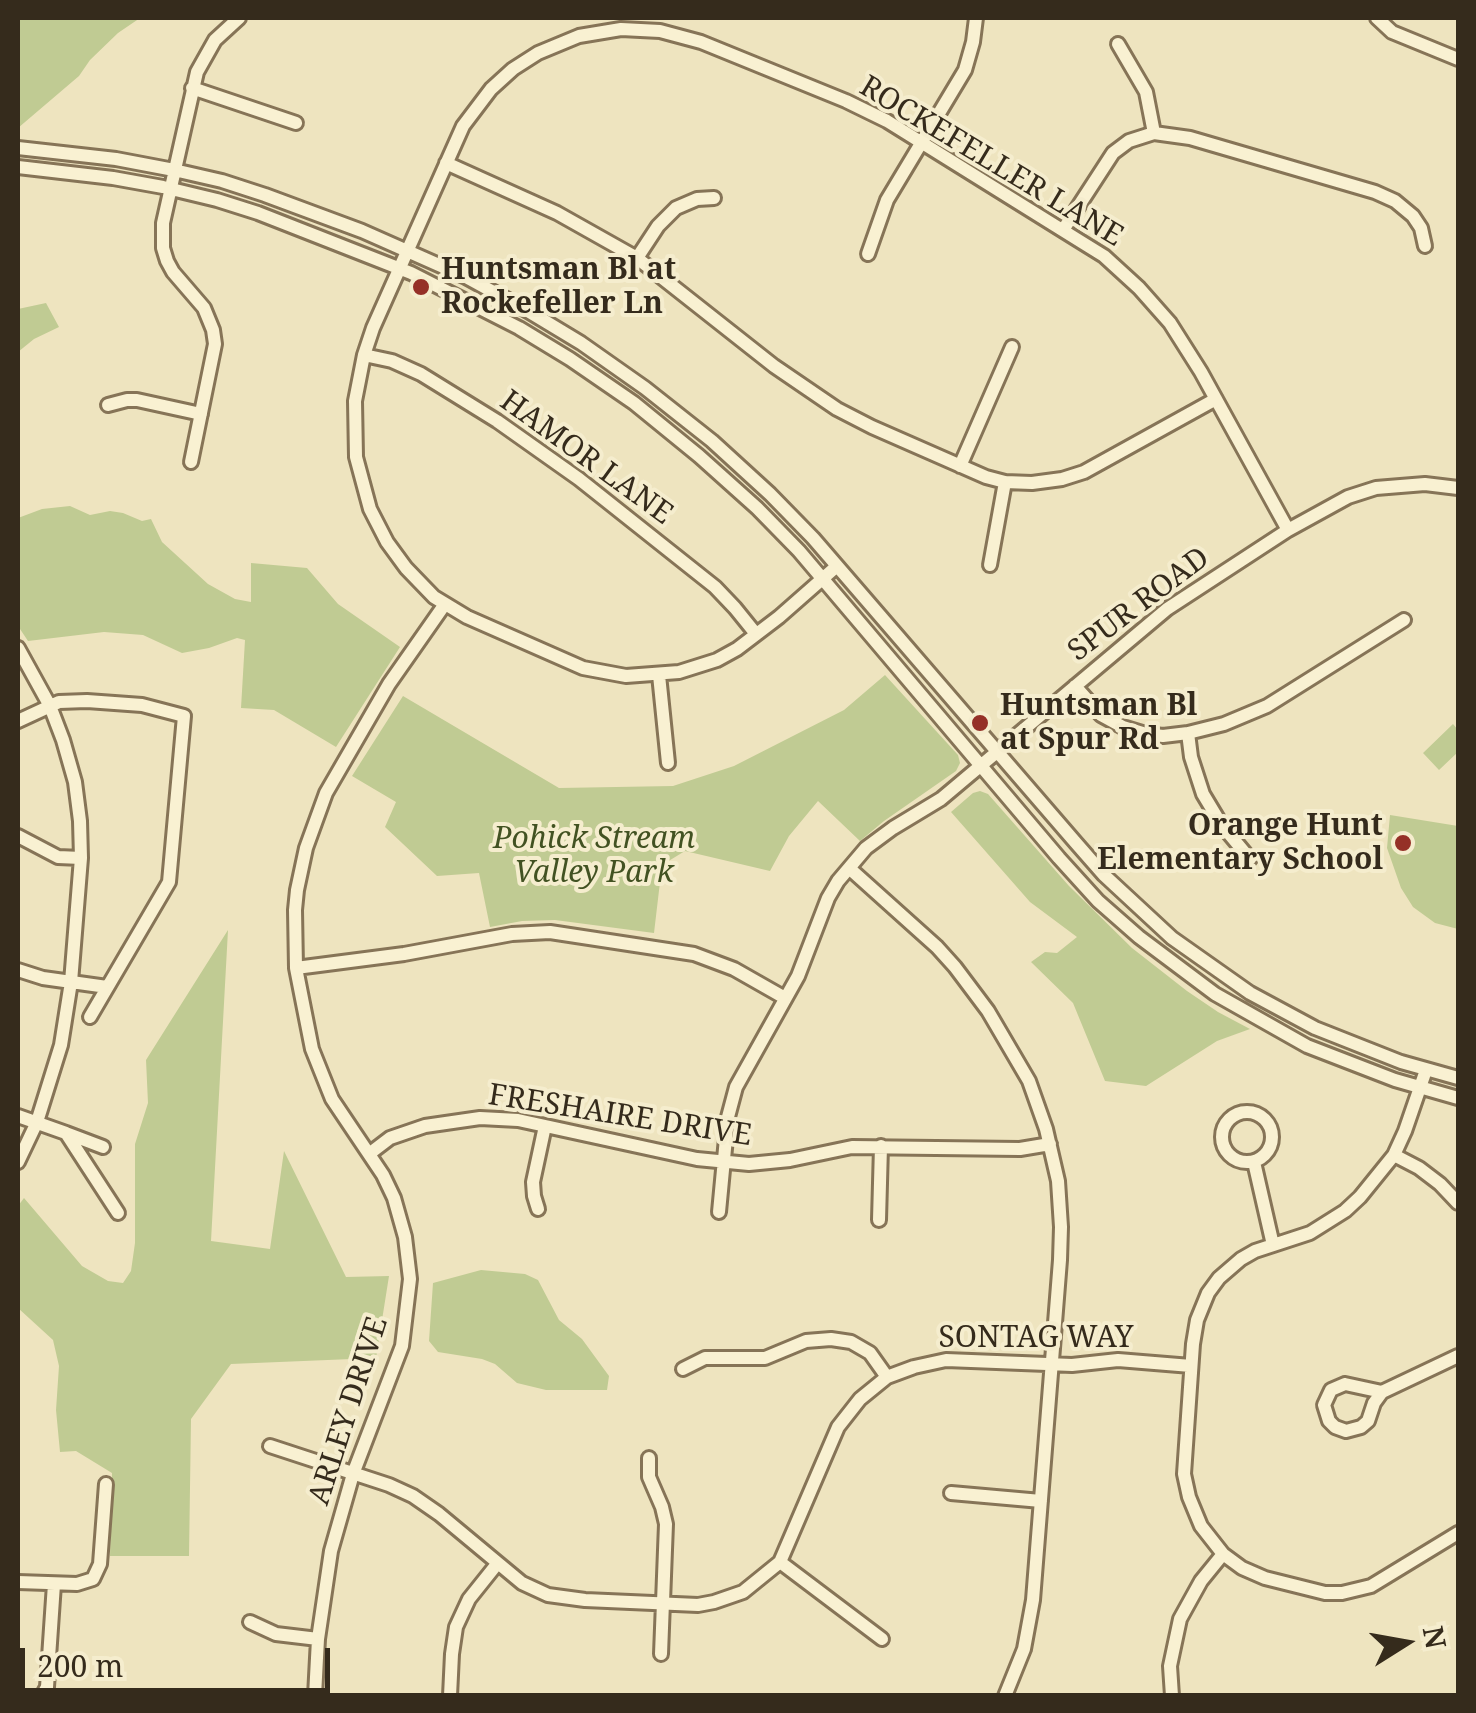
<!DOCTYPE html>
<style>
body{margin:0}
#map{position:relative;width:1476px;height:1713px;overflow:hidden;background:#eee4bf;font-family:"Noto Serif",serif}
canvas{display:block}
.frame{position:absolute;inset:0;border:20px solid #352b1c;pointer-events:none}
.north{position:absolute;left:1356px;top:1593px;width:100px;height:100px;-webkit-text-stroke:8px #f5edce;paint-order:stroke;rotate:79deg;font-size:28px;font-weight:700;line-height:40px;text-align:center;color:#352b1c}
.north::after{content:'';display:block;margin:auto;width:35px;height:45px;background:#352b1c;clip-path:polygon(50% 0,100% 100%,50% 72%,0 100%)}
.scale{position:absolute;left:20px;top:1648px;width:310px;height:45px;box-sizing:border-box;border:5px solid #352b1c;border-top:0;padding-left:12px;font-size:30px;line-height:35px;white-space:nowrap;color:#352b1c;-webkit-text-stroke:8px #f5edce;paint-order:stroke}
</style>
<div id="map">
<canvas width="1476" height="1713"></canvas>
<div class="frame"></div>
<div class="north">N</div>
<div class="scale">200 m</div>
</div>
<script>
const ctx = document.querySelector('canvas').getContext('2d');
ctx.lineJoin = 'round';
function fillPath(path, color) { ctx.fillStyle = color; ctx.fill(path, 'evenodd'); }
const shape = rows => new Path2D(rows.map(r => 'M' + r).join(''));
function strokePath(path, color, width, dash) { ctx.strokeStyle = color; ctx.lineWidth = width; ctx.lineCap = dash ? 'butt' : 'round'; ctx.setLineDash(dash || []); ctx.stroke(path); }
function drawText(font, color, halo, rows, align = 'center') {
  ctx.font = font + ' "Noto Serif",serif'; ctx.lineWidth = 8; ctx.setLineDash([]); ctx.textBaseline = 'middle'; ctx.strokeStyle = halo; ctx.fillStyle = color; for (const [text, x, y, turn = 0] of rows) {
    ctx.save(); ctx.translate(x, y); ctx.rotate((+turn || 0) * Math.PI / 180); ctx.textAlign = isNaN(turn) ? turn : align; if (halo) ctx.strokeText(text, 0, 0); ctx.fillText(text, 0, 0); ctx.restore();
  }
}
fillPath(shape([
 [18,18,140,18,118,33,90,60,79,76,18,128],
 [46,303,59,327,34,339,18,352,18,309],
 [70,506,90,515,110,511,123,513,142,521,151,519,162,542,208,584,235,599,251,602,251,563,307,568,338,604,400,647,336,747,274,710,241,708,245,640,237,638,209,648,182,653,143,635,104,632,28,641,18,626,18,518,42,509],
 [885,675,958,755,960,763,956,771,884,821,860,841,818,801,789,836,770,871,685,851,662,865,654,933,555,920,522,921,490,927,479,873,437,876,385,827,396,802,352,776,403,696,559,788,673,786,734,766,844,710],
 [1453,724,1458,730,1458,752,1439,770,1423,753],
 [980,791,988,794,1069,886,1132,948,1187,991,1218,1012,1250,1029,1217,1041,1146,1086,1105,1081,1073,1003,1031,962,1045,952,1057,953,1077,937,1030,902,951,812,973,793],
 [1390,815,1458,826,1458,929,1435,923,1413,907,1401,888,1387,848],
 [228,930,211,1241,270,1249,284,1151,346,1277,389,1276,376,1358,231,1364,191,1419,189,1556,110,1556,112,1473,76,1451,60,1452,56,1410,59,1366,53,1340,18,1308,18,1206,24,1198,82,1266,108,1281,123,1283,131,1271,135,1243,135,1144,148,1103,146,1060],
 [481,1270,525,1274,538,1280,559,1320,582,1339,609,1376,607,1390,546,1390,517,1383,495,1364,482,1359,438,1352,429,1341,433,1283]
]), '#c0cb93');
const minor = shape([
 [1377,18,1392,32,1458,59],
 [1118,44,1146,92,1154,133],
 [192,88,296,123],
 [18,148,116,159,174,170,222,181,265,195,362,231,466,277,528,311,581,343,645,388,712,441,770,494,813,538,1076,843,1104,875,1172,938,1250,993,1315,1028,1401,1062,1458,1078],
 [446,163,557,213,637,258,774,366,837,409,872,427,986,477,1005,482,1032,483,1062,479,1084,472,1216,399],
 [18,167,113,178,163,187,217,200,258,213,411,273,519,328,570,359,634,403,699,456,757,508,799,551,1059,858,1098,901,1139,937,1215,994,1307,1046,1395,1080,1458,1098],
 [1063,230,1113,153,1129,141,1154,133,1190,138,1375,192,1395,201,1413,216,1421,228,1425,246],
 [868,254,887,200,965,70,973,42,976,18],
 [637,258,658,226,676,208,697,199,714,198],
 [364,355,392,361,421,374,497,421,579,479,715,587,735,608,756,634],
 [108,405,127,400,137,400,201,414],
 [191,462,215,344,213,330,204,308,173,272,167,261,163,248,163,223,197,72,215,40,239,18],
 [960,466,1012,347],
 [990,565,1005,482],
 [837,566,779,617,737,649,717,660,679,672,626,676,583,668,467,617,434,597,406,568,387,542,370,509,356,457,355,401,364,355,373,328,463,126,491,89,513,69,538,53,579,36,621,29,660,31,701,42,846,101,887,121,1083,243,1104,256,1139,288,1170,323,1201,372,1288,530],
 [18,648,50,706,63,740,75,782,80,821,81,858,71,982,61,1045,37,1122,18,1162],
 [659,675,668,763],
 [1075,686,1101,715,1123,727,1146,734,1163,736,1188,733,1224,724,1267,706,1404,620],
 [18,721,59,702,87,701,142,705,184,716,169,882,90,1017],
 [1188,733,1191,757,1203,794,1221,824,1250,859],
 [18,836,58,857,81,858],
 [849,868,937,947,955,967,988,1011,1029,1081,1046,1129,1058,1181,1061,1227,1060,1260,1033,1600,1024,1649,1005,1696],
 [296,968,404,954,512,934,550,932,694,954,734,969,785,998],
 [18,970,43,978,107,987],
 [1426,1070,1405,1131,1394,1155,1360,1197,1345,1211,1310,1233,1255,1251,1241,1259,1219,1278,1208,1293,1197,1320,1193,1344,1184,1474,1189,1497,1201,1526,1223,1554,1242,1568,1265,1578,1325,1593,1342,1593,1371,1586,1458,1533],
 '1222 1137a25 25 0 1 1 50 0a25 25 0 1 1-50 0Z',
 [18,1116,66,1133,118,1213],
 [66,1133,103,1147],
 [369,1154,390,1138,425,1126,480,1118,518,1120,697,1159,749,1164,790,1160,852,1147,1020,1149,1050,1144],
 [1394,1155,1419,1168,1440,1184,1458,1203],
 [1254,1162,1273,1245],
 [538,1209,534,1196,533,1182,545,1126],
 [719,1212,728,1117,736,1087,798,976,828,898,838,881,866,848,893,828,941,799,1167,609,1288,530,1348,497,1376,488,1425,484,1458,488],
 [879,1220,881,1146],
 [683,1369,705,1358,765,1358,806,1341,831,1339,851,1342,870,1353,887,1377],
 [1345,1384,1382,1392,1374,1403,1368,1421,1361,1427,1346,1431,1335,1427,1329,1421,1324,1405,1331,1390,1345,1384],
 [1382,1392,1458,1356],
 [270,1446,389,1485,413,1496,439,1514,522,1583,548,1595,585,1600,698,1605,714,1602,743,1592,780,1562,838,1427,860,1399,887,1377,914,1367,946,1360,1072,1365,1118,1360,1191,1366],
 [649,1458,649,1477,662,1507,666,1524,661,1654],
 [951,1493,1041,1501],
 [780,1562,882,1639],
 [18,1582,77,1584,93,1579,100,1564,106,1484],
 [250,1622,276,1634,318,1639],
 [42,1696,47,1687,54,1584],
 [315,1696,318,1639,331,1551,353,1474,402,1346,410,1279,405,1237,394,1198,383,1175,332,1099,312,1049,296,968,295,910,297,890,306,848,326,793,389,684,445,604],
 [450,1696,452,1654,456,1627,469,1599,497,1564],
 [1172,1696,1170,1666,1180,1619,1201,1581,1223,1554]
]);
strokePath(minor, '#867457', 18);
strokePath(minor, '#f9f1d2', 12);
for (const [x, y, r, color] of [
 [421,287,10,"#953027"],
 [980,723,10,"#953027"],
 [1403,843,10,"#953027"]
]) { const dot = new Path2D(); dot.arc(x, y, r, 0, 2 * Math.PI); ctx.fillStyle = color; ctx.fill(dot); strokePath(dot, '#f5edce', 4); }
drawText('30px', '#352b1c', '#f5edce', [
 ["ROCKEFELLER LANE",991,162,31],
 ["HAMOR LANE",586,458,36],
 ["SPUR ROAD",1139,605,-37],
 ["FRESHAIRE DRIVE",620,1116,9],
 ["SONTAG WAY",1036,1338],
 ["ARLEY DRIVE",349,1411,-72]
]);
drawText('bold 30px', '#352b1c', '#f5edce', [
 ["Huntsman Bl at",441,270],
 ["Rockefeller Ln",441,304],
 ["Huntsman Bl",1000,706],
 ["at Spur Rd",1000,740],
 ["Orange Hunt",1383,826,"right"],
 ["Elementary School",1383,860,"right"]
], 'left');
drawText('italic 30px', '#425222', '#f5edce', [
 ["Pohick Stream",594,839],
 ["Valley Park",594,873]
]);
</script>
